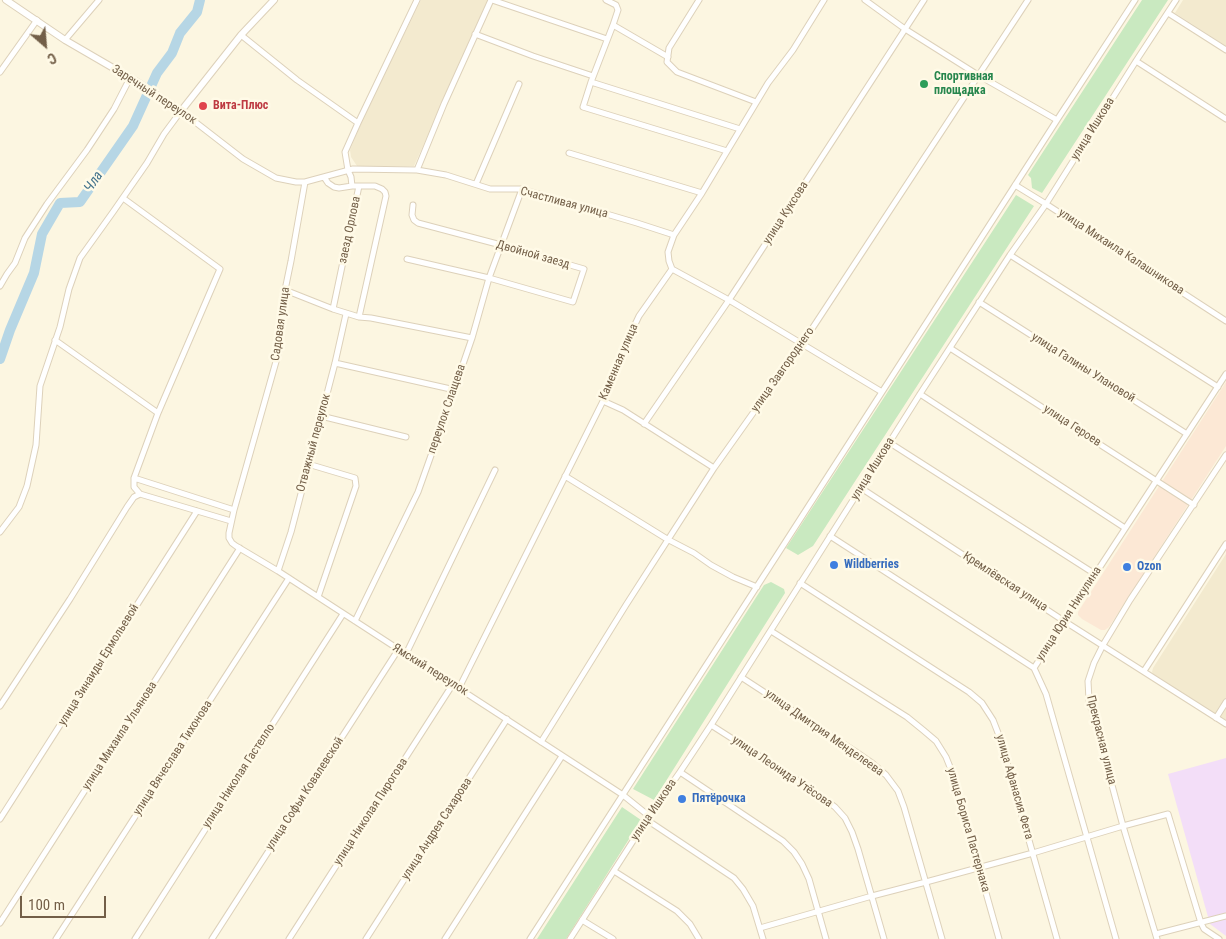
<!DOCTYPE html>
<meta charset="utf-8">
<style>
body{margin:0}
#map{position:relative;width:1226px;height:939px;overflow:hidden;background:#fcf6e1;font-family:"Roboto Condensed",sans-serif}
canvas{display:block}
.north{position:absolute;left:20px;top:20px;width:50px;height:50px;-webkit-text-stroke:4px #fffae7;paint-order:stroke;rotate:153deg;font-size:14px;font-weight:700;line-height:20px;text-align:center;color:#735f48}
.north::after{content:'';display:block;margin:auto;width:18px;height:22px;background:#735f48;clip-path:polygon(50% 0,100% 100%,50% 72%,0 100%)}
.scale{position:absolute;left:20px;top:896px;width:86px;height:22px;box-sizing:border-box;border:2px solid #735f48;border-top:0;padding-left:6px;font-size:15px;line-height:18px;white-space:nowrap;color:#735f48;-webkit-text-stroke:4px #fffae7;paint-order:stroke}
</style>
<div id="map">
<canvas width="1226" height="939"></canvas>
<div class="north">С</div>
<div class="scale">100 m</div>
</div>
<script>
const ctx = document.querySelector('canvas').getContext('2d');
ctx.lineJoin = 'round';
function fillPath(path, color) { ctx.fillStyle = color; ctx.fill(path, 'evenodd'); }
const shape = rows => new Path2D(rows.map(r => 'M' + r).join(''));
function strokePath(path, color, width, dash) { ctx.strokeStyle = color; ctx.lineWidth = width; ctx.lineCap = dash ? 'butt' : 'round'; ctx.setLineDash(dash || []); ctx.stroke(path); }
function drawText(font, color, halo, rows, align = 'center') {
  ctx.font = font + ' "Roboto Condensed",sans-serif'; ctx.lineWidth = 5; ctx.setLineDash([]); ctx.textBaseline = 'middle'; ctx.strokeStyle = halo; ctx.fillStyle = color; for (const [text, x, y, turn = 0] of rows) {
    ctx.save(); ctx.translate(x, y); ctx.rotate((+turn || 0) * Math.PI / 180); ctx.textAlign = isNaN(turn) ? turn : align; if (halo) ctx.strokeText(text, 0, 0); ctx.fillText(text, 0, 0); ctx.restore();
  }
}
fillPath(shape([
 [421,0,489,0,414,166,357,166,351,157,350,150,365,114],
 [1183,0,1226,0,1226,46,1175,13],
 [1226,554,1226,720,1157,678,1154,675,1152,672,1153,668]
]), '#f3eacf');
fillPath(shape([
 [1226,382,1226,446,1109,627,1105,630,1101,630,1082,619,1078,615,1078,612]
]), '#fce8d5');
fillPath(shape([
 [1226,758,1226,936,1210,924,1168,774]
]), '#f3def8');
fillPath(shape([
 [1142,0,1168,0,1042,193,1032,188,1031,178,1028,175],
 [1016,195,1034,206,813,546,798,555,786,548],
 [771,582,784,589,785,593,654,800,633,789,764,585],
 [622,807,641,820,566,939,537,939]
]), '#c9e9c0');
strokePath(shape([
 [0,359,10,330,34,273,42,234,60,203,80,202,133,126,157,73,172,53,180,33,197,12,200,0]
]), '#b6d6e5', 10);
const minor = shape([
 [492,0,607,39],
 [606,0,616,5,618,10,613,25,668,57],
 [699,0,669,48,667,62,677,72,756,102],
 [865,0,905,29,978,75,1057,120],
 [1168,13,1226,50],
 [613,25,591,82,740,129],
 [475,34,533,56,593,76],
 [241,35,297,80,358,123],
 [65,40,99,0],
 [1136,61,1226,119],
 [0,72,37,20],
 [591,82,583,107,727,151],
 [569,153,702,193],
 [417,170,444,104,491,0],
 [324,177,328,183,334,187,339,188,352,186],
 [305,182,291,261,285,290,279,351,234,510,229,533,229,538,232,543,236,546,278,571,623,795,649,816],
 [476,184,519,84],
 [1015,185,1046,204,1226,321],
 [359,186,352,186,351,177,348,170,345,152,358,123,417,0],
 [123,198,220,269,158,413,134,478,134,487,140,494,231,521],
 [1010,255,1218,387],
 [407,259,489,278,573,302,584,269,501,245,418,223,414,220,412,215,413,205],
 [672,269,729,300,882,392],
 [0,286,7,274,15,263,25,238,47,204,87,150,114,109,130,78],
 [285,290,333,309,359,317,371,318,472,338],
 [979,302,1187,434],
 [333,309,359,186,375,186,382,189,385,192,386,196,359,317],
 [55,340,158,413],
 [950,348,1194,505],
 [335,363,455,390],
 [920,394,1125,528],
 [603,401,623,410,714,468],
 [321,416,406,437],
 [644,424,729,300,924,0],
 [890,443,1095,574],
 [308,464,355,478,356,486,318,597],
 [565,476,667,539,694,553,711,565,733,577,757,587],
 [134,478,234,510],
 [861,488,1064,621,1226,724],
 [0,532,19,507,27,486,36,445,40,386,60,327,69,289,80,258,113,212,147,163,164,134,181,111,243,159,276,178,296,182,305,182,353,169,417,170,446,175,490,189,522,189,637,223,674,235],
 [830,536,1034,668],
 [278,571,291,532,335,363,346,314],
 [800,583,969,692,982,703,993,720,1000,738,1057,939],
 [355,621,418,492,450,402,472,338,489,278,522,189],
 [771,631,907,717,923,730,936,741,946,757,952,772,999,939],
 [406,654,495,470],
 [1144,671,1226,544],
 [741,677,856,752,872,763,886,775,898,791,904,807,942,939],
 [459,688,603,401,620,356,639,316,672,269,669,261,668,252,674,235,702,193,768,83,793,50,824,0],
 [0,706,70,599,127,507,134,497,140,494],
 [1216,718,1226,702],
 [711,725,811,789,835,807,845,818,852,832,858,849,884,939],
 [541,742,626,605,714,468,802,344,1028,0],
 [680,772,783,841,794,852,802,864,809,879,826,939],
 [0,819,197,511],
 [647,820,734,878,743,889,753,906,763,939],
 [614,871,677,911,690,924,699,939],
 [582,920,613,939],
 [0,923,240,548],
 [760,928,872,896,926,882,1033,853,1123,826,1168,814,1201,923,1204,929,1219,939],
 [1156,934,1226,916],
 [56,939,289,578],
 [135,939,343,614],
 [212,939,398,650],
 [289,939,453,684],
 [366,939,507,719],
 [445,939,562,756],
 [530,939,1057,120,1135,0],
 [570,939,649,816,680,772,711,725,920,394,1010,255,1046,204,1136,61,1176,0],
 [1116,939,1046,694,1034,668,1226,374],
 [1157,939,1123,826,1089,700,1088,681,1094,663,1103,645,1130,600,1226,455]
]);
const tertiary = shape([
 [6,0,65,40,139,83,181,111,241,35,274,0]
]);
strokePath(minor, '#ddd1ba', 7);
strokePath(tertiary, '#ddd1ba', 8);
strokePath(minor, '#fff', 5);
strokePath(tertiary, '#fff', 6);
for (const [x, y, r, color] of [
 [924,84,5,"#2e9e5b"],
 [203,106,5,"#e0444e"],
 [834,565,5,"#3f7fe0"],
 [1127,567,5,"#3f7fe0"],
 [682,799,5,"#3f7fe0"]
]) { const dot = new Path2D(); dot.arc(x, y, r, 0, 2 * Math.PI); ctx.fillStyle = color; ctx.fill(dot); strokePath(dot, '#fffae7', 2); }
drawText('bold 12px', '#27864d', '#fffae7', [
 ["Спортивная",934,77],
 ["площадка",934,91]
], 'left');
drawText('12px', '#735f48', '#fffae7', [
 ["Заречный переулок",154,95,33],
 ["улица Ишкова",1093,129,-58],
 ["Счастливая улица",564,203,15],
 ["улица Куксова",786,213,-57],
 ["заезд Орлова",350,230,-78],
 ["улица Михаила Калашникова",1121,252,33],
 ["Двойной заезд",533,255,16],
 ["Садовая улица",281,324,-82],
 ["Каменная улица",619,362,-67],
 ["улица Галины Улановой",1083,368,32],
 ["улица Завгороднего",783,370,-55],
 ["переулок Слащева",447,409,-71],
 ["улица Героев",1072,426,33],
 ["Отважный переулок",314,443,-75],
 ["улица Ишкова",873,469,-58],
 ["Кремлёвская улица",1005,582,33],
 ["улица Юрия Никулина",1069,614,-57],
 ["улица Зинаиды Ермольевой",99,665,-58],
 ["Ямский переулок",430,670,32],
 ["улица Дмитрия Менделеева",824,733,35],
 ["улица Михаила Ульянова",120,736,-57],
 ["Прекрасная улица",1101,740,76],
 ["улица Вячеслава Тихонова",173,758,-57],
 ["улица Леонида Утёсова",782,772,34],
 ["улица Николая Гастелло",239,776,-57],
 ["улица Афанасия Фета",1014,787,74],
 ["улица Софьи Ковалевской",305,794,-57],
 ["улица Ишкова",654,810,-56],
 ["улица Николая Пирогова",371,812,-57],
 ["улица Андрея Сахарова",437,829,-57],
 ["улица Бориса Пастернака",968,830,74]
]);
drawText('bold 12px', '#be3a42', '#fffae7', [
 ["Вита-Плюс",213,106]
], 'left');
drawText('bold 12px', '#366cbe', '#fffae7', [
 ["Wildberries",844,565],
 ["Ozon",1137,567],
 ["Пятёрочка",692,799]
], 'left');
drawText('italic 14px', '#45748d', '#fffae7', [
 ["Чла",94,182,-55]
]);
</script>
